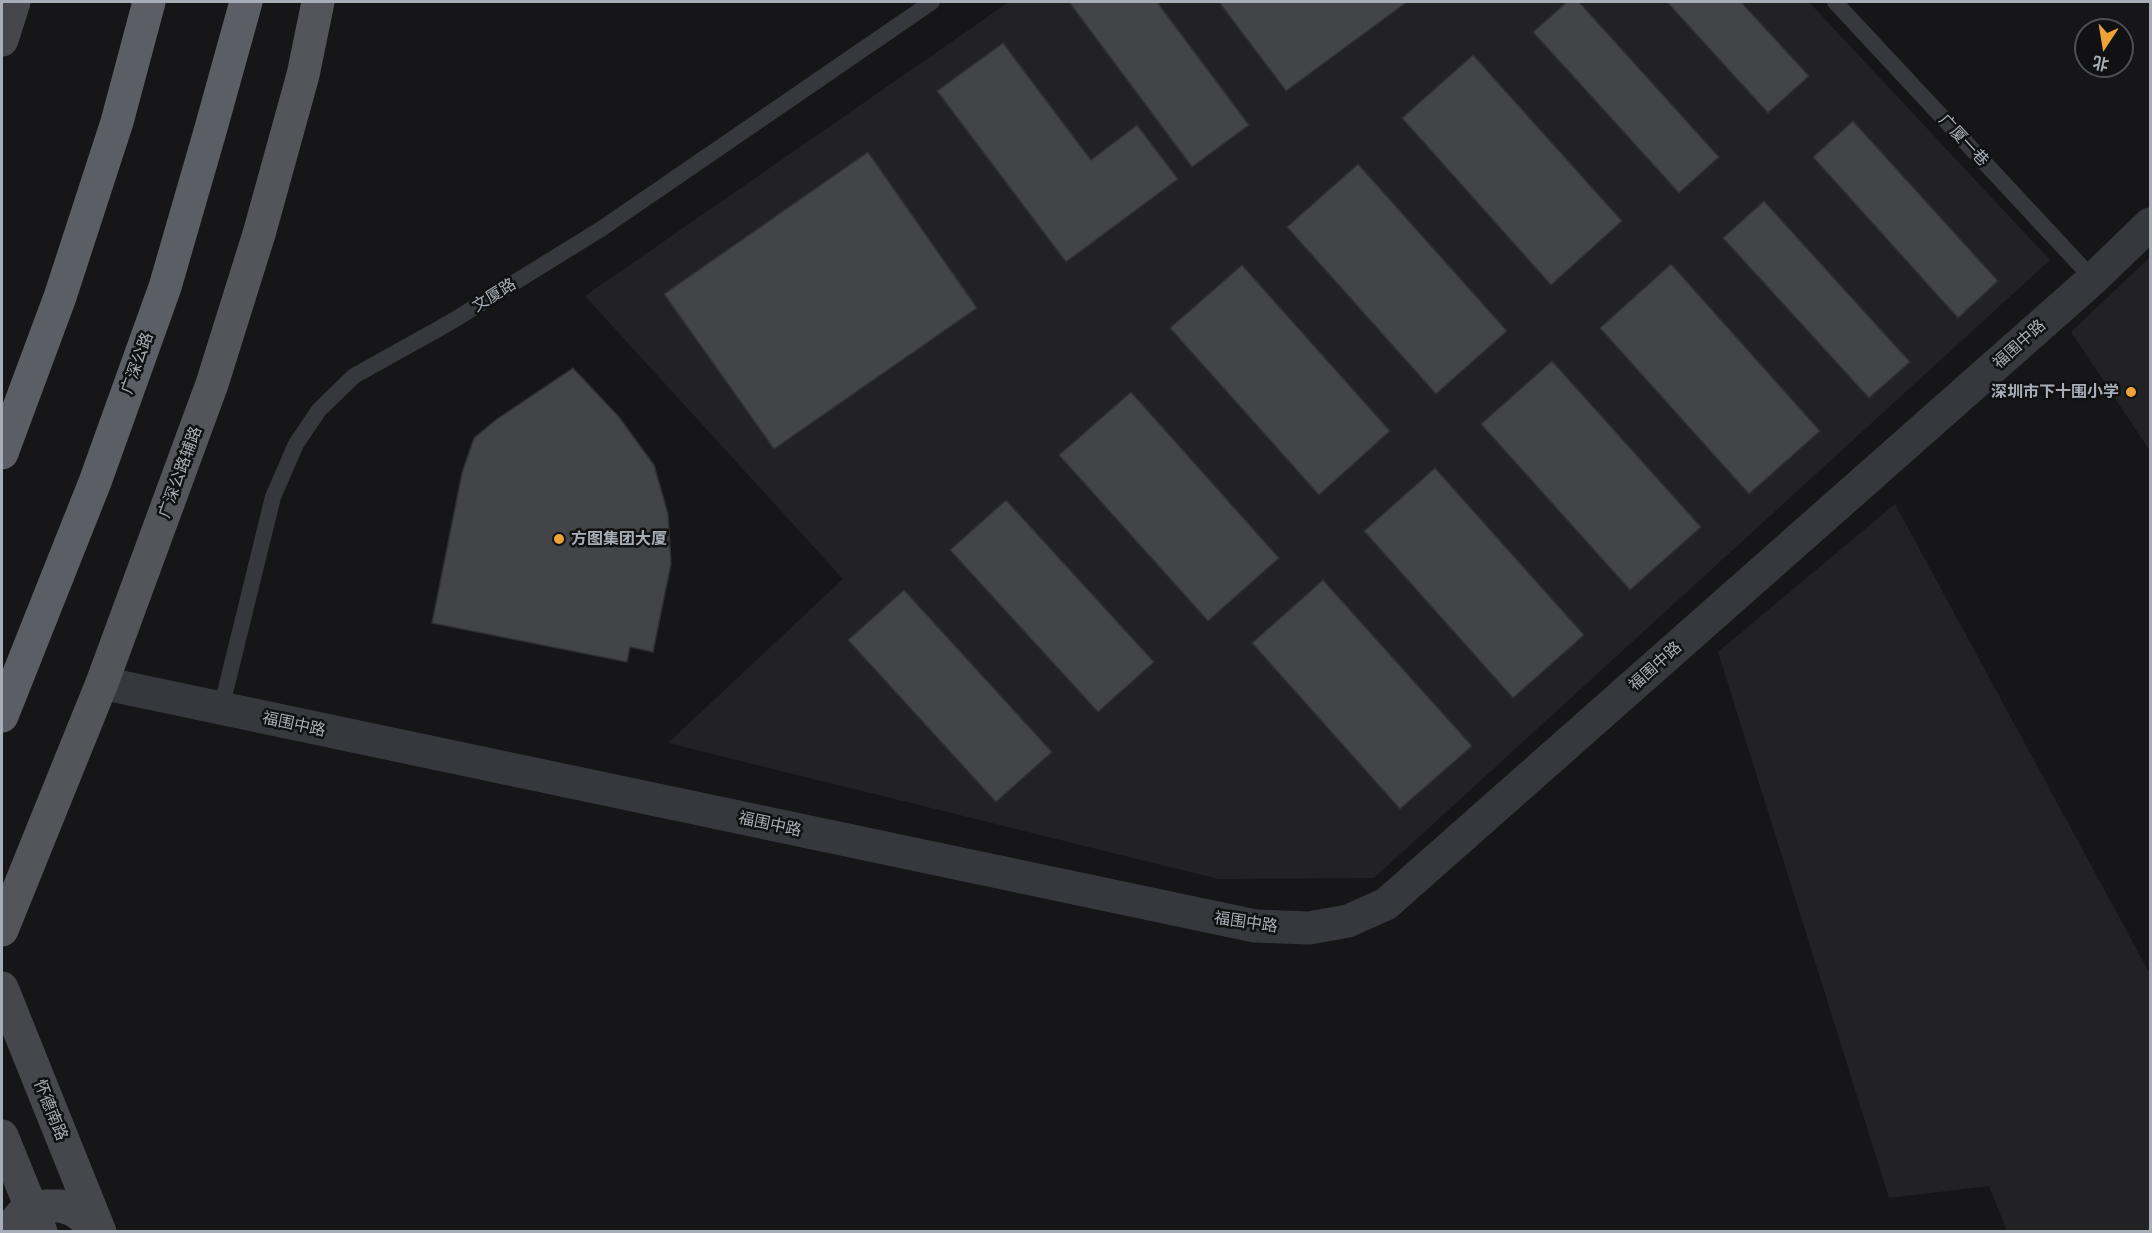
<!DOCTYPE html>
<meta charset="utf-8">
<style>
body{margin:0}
#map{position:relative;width:2152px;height:1233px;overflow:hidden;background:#161618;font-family:"Exo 2","Noto Sans SC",sans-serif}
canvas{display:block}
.frame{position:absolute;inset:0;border:3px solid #a8aeb7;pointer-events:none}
.north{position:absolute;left:2074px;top:18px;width:60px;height:60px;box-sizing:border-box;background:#111113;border:2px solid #4d5055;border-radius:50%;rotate:192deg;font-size:16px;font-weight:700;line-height:24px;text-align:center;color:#a8aeb7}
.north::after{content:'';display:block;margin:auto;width:21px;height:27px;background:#eda338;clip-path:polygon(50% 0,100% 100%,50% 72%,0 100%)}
</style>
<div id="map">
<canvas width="2152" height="1233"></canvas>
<div class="frame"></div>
<div class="north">北</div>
</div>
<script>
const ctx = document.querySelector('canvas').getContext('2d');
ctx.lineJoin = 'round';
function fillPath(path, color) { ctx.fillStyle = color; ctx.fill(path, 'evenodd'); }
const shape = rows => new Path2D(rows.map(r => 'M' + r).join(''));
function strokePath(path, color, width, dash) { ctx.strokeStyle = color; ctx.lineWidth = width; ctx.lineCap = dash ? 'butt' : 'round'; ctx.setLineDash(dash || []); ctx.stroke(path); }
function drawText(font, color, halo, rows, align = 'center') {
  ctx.font = font + ' "Exo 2","Noto Sans SC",sans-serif'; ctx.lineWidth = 5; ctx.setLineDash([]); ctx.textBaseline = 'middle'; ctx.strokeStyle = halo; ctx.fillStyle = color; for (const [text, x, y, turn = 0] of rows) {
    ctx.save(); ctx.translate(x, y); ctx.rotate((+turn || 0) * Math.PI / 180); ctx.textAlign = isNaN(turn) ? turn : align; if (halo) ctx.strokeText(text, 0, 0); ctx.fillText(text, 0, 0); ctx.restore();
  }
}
fillPath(shape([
 [1009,2,1809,2,2050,260,1374,878,1218,879,668,743,843,579,585,296],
 [2150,257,2150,451,2071,332],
 [1895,504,2150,974,2150,1231,2007,1231,1989,1186,1889,1198,1718,652]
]), '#222225');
const building = shape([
 [1069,2,1157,2,1249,125,1192,167,1069,2],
 [1219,2,1407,2,1286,91,1219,2],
 [1567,2,1579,2,1719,157,1679,193,1533,32,1567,2],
 [1667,2,1741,2,1809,76,1768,113,1667,2],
 [1003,43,1091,160,1137,125,1178,179,1066,262,937,91,1003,43],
 [1473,55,1622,221,1551,285,1402,118,1473,55],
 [1853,121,1998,281,1958,318,1813,157,1853,121],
 [868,152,977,308,774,449,664,294,868,152],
 [1358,164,1507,331,1436,394,1287,227,1358,164],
 [1764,201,1910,362,1869,398,1723,238,1764,201],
 [1671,264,1820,431,1749,494,1600,328,1671,264],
 [1242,265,1390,431,1319,495,1170,328,1242,265],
 [1552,361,1701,527,1630,590,1481,424,1552,361],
 [573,368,619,417,654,465,668,514,671,564,653,652,630,647,627,662,432,623,462,473,474,438,497,419,573,368],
 [1131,392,1279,558,1208,621,1059,455,1131,392],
 [1435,468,1584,635,1513,698,1364,531,1435,468],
 [1006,500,1154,662,1098,712,950,550,1006,500],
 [1323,580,1472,746,1400,809,1252,643,1323,580],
 [904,590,1052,752,996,802,848,640,904,590]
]);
fillPath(building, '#424448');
strokePath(building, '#303034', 1.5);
strokePath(shape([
 [1835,2,2093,279],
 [221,709,273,497,296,444,319,410,354,376,449,323,601,229,932,2]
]), '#37383d', 16);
strokePath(shape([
 [102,683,1255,926,1309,928,1348,921,1386,904,2093,279,2150,224]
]), '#37383d', 33);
strokePath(shape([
 [2,40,14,2],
 [2,988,100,1232],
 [2,1136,41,1232],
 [7,1232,21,1215,34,1208,46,1206,61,1206,73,1210,84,1218,96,1232]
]), '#45474d', 33);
strokePath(shape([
 [2,930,102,683,212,384,259,234,303,75,318,2]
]), '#53555b', 33);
strokePath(shape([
 [2,453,60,297,117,122,149,2],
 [2,716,95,482,165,287,209,135,246,2]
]), '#5b5e64', 33);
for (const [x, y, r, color] of [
 [2131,392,6,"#eda338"],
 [559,539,6,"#eda338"]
]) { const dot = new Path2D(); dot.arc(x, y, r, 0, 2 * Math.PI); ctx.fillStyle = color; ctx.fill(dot); strokePath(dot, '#111113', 2); }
drawText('16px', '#a8aeb7', '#111113', [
 ["广厦一巷",1964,140,47],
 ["文厦路",494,295,-32],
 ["福围中路",2019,344,-42],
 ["广深公路",137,363,-70],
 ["广深公路辅路",180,472,-70],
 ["福围中路",1655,666,-42],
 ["福围中路",294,724,12],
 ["福围中路",770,824,12],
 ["福围中路",1246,922,8],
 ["怀德南路",51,1110,68]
]);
drawText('bold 16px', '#a8aeb7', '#111113', [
 ["深圳市下十围小学",2119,392],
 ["方图集团大厦",571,539,"left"]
], 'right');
</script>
